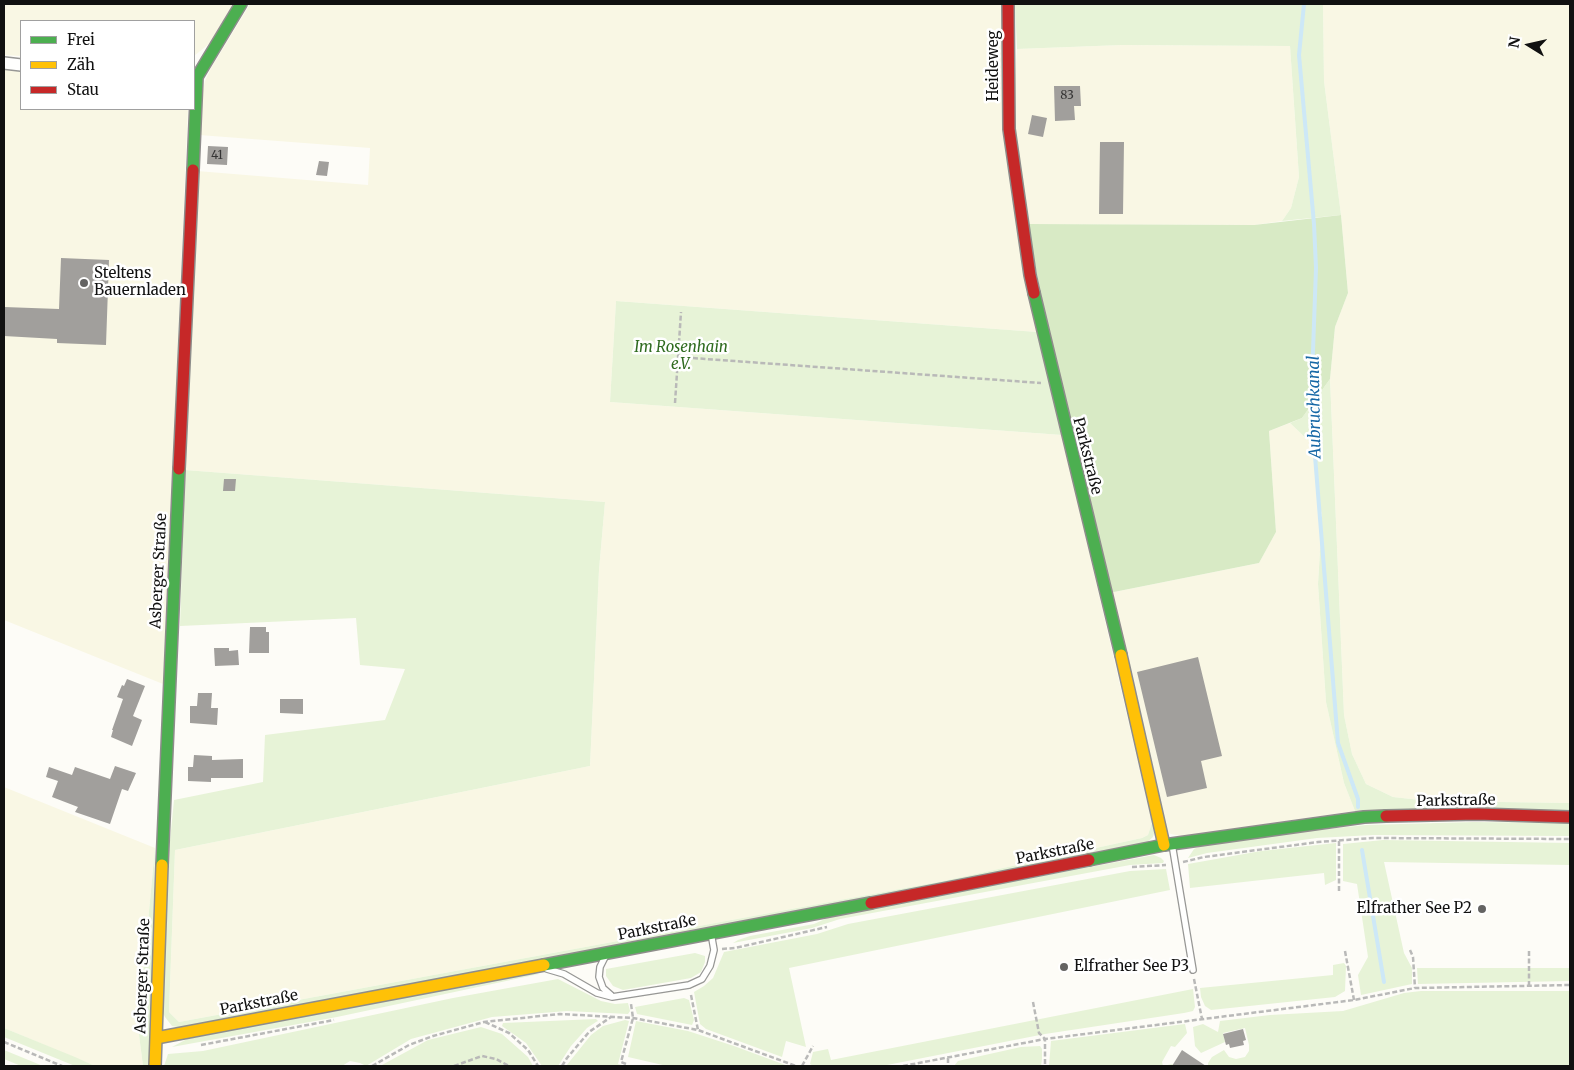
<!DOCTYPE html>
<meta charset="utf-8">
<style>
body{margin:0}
#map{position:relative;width:1574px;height:1070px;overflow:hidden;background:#fdfcf7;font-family:Merriweather,serif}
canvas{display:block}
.frame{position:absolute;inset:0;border:5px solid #111;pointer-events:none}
.legend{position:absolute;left:20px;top:20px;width:175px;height:90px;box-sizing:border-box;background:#fff;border:1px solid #a0a0a0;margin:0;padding:6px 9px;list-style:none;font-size:15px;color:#111}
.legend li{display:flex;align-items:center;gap:10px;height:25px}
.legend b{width:25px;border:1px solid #a0a0a0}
.north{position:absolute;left:1504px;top:20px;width:50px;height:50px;-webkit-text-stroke:4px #fff;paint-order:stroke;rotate:280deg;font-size:14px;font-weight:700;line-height:20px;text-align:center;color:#111}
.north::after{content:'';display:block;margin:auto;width:18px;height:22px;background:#111;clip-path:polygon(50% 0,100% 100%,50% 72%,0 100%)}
</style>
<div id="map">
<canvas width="1574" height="1070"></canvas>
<div class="frame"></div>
<ul class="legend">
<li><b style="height:6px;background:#4caf50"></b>Frei</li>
<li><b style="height:6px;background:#ffc107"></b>Zäh</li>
<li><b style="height:6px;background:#c62828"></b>Stau</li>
</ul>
<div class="north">N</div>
</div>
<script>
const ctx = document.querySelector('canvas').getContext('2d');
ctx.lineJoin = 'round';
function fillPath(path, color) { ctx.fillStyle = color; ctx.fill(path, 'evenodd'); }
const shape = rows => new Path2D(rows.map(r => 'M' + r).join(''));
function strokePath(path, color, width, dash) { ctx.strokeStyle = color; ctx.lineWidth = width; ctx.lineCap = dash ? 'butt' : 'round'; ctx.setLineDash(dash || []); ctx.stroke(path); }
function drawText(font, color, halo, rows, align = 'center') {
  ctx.font = font + ' Merriweather,serif'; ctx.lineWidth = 5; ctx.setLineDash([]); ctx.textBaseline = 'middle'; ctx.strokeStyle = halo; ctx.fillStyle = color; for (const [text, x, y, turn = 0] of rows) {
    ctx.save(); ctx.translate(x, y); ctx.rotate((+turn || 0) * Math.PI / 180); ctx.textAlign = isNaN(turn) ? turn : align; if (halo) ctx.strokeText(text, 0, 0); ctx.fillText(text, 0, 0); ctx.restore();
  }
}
fillPath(shape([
 [4,4,233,4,210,43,194,56,194,21,21,21,21,56,4,55],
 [250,4,986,4,1005,5,1006,127,1037,332,616,301,610,402,1062,435,1152,823,1148,835,1142,838,943,881,179,1022,169,1012,175,850,590,766,599,570,605,502,185,470,197,171,368,185,370,148,199,135,201,98,205,81,211,68],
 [1323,4,1570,4,1570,803,1429,801,1393,797,1366,784,1352,754,1344,715,1330,379,1335,327,1348,293,1341,215,1324,81],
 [1122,45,1290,46,1299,177,1291,208,1282,221,1254,225,1027,224,1011,137,1017,49],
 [4,69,21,71,21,109,188,109,163,684,4,620],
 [1290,423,1313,445,1322,518,1318,584,1326,702,1344,783,1355,811,1181,836,1171,834,1166,830,1109,593,1259,563,1276,532,1269,431],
 [4,787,155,848,138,1027,143,1066,95,1066,4,1028]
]), '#f9f7e4');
fillPath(shape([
 [1015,4,1323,4,1324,81,1341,215,1282,221,1291,208,1299,177,1290,46,1122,45,1017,49],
 [616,301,1037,332,1062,435,610,402],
 [1330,379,1344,715,1352,754,1366,784,1393,797,1429,801,1570,803,1570,812,1355,811,1344,783,1326,702,1318,584,1322,518,1313,445,1290,423,1302,418],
 [185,470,605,502,599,570,590,766,175,850,169,1012,179,1022,943,881,1142,838,1148,835,1152,823,1155,830,1153,837,1145,844,182,1028,172,1026,165,1017,162,1011,169,851,174,800,263,782,265,735,385,720,405,669,360,665,356,618,180,626],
 [1474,822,1570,823,1570,836,1373,835,1317,838,1207,853,1188,858,1194,849,1201,846,1308,831,1366,825],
 [1383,840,1570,843,1570,865,1384,862,1404,953,1412,968,1412,984,1361,995,1358,975,1368,957,1357,884,1343,881,1343,844],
 [1336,843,1336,880,1325,885,1324,873,1190,888,1188,864,1261,851],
 [155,848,150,1066,143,1066,138,1027],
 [1154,855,1161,858,1164,861,1163,863,1130,865,840,919,812,928,733,943,738,940,750,936,814,924,834,915],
 [1166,869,1170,890,789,968,806,1047,786,1041,782,1057,706,1029,700,1024,694,992,704,986,713,978,724,952,817,934,848,924,1130,871],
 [695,953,705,956,705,962,701,972,691,978,623,990,613,986,606,976,606,969],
 [1344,963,1346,966,1345,991,1335,997,1211,1010,1205,1006,1201,997,1200,988,1333,975,1333,965],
 [1417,968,1570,968,1570,981,1418,984],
 [527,973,539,974,337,1017,172,1047,187,1039],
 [558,979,601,1001,615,1004,628,1003,630,1011,628,1014,567,1011,492,1017,411,1039,366,1066,360,1063,350,1061,342,1066,164,1066,168,1054,203,1051,453,998],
 [1193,989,1195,1007,1193,1011,1184,1013,1045,1034,882,1066,813,1066,810,1064,813,1052,828,1049,831,1060],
 [1421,991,1570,991,1570,1066,1208,1066,1208,1063,1212,1057,1224,1050,1229,1057,1236,1059,1245,1057,1249,1051,1249,1045,1245,1028,1223,1033,1225,1042,1201,1053,1195,1046,1193,1027,1203,1024,1218,1032,1220,1021,1270,1015,1343,1011,1404,993],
 [684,998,689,1000,694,1020,692,1025,637,1014,635,1007],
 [596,1019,598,1021,596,1022,587,1028,571,1046,558,1066,542,1066,526,1043,502,1026,503,1023],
 [625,1020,629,1021,618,1064,626,1066,566,1066,591,1035,603,1026],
 [636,1021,688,1031,734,1046,788,1066,667,1066,628,1057],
 [1185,1024,1187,1033,1175,1047,1171,1046,1162,1062,1163,1066,1172,1064,1176,1066,1049,1066,1051,1041],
 [481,1027,502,1034,528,1057,533,1066,380,1066,428,1040],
 [4,1028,75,1057,95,1066,75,1066,4,1037],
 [1040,1046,1042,1049,1042,1059,1041,1066,954,1066,958,1061,1021,1047],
 [4,1050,43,1066,21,1066,4,1059]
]), '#e7f3d7');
fillPath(shape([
 [1341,215,1348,293,1335,327,1330,379,1302,418,1269,431,1276,532,1259,563,1109,593,1056,369,1027,224,1254,225]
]), '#d8eac5');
strokePath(shape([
 [1304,4,1299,55,1314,224,1316,268,1311,406,1338,743,1358,799,1358,807],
 [1362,850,1384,982]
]), '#cde8f7', 4);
fillPath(shape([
 [1054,86,1080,86,1081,106,1074,106,1075,120,1055,121],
 [1032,115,1047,118,1043,137,1028,134],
 [1100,142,1124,142,1123,214,1099,214],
 [208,146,228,147,227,165,207,164],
 [319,161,329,162,327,176,316,175],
 [61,258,109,260,106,345,57,343,57,339,4,336,4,307,59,309],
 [224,479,236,479,235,491,223,491],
 [250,627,266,627,266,632,269,632,269,653,249,653],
 [214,648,229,648,229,651,238,650,239,665,215,666],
 [1198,657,1222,756,1201,761,1207,788,1167,797,1137,672],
 [127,679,145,686,133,716,142,720,132,746,111,737,113,730,112,730,123,699,117,697,122,685,124,686],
 [198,693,212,693,211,708,218,708,217,725,190,723,190,706,197,706],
 [280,699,303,699,303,714,280,713],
 [194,755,212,756,212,760,243,759,243,778,211,778,211,782,188,781,188,767,193,767],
 [115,766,136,773,128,791,122,789,110,824,75,812,78,807,52,797,58,781,46,777,49,767,72,775,75,767,110,779],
 [1243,1029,1246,1040,1243,1041,1244,1045,1230,1048,1229,1044,1226,1045,1223,1034],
 [1182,1050,1206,1066,1172,1066]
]), '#a19f9c');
const lane = shape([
 [1172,844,1193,970],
 [606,955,600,967,599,977,603,988,611,995],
 [547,969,564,974,597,993,612,997,689,985,702,979,710,966,714,950,711,933]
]);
const street = shape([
 [4,63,21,65]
]);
const fast = shape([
 [193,170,197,77,241,4],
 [1034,293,1121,655],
 [1089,860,1164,845,1364,817,1386,816],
 [162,865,179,469],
 [544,965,871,903]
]);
const slow = shape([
 [1121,655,1164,845],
 [156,1038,544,965],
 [155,1066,162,865]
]);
const jam = shape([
 [1008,4,1009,129,1030,275,1034,293],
 [179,469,193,170],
 [1386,816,1477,814,1570,817],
 [871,903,1089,860]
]);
strokePath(lane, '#979795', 8);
strokePath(street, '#979795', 14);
strokePath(fast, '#8e8d8b', 14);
strokePath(slow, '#8e8d8b', 14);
strokePath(jam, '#8e8d8b', 14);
strokePath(shape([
 [678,357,1041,383],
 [675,403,681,312],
 [1183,862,1204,857,1318,842,1373,838,1570,839],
 [1132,867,1166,865],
 [1339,891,1339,840],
 [722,949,735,948,827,927],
 [1410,950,1413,957,1415,988],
 [1345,951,1354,1000],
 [1529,951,1529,986],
 [1194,979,1202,1019],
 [691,995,698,1030],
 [1033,1002,1039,1033,1045,1039,1045,1066],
 [485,1022,509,1033,528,1050,538,1066],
 [4,1042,62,1066],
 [201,1045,334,1020],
 [948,1058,948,1066],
 [626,1064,621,1062,633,1018,631,1004],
 [372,1066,409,1045,433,1036,484,1022,560,1014,633,1018,698,1030,796,1066],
 [454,1066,482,1056,496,1059,509,1066],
 [562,1066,567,1058,589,1032,611,1017],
 [802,1066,813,1046],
 [903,1066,1045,1039,1354,1000,1415,988,1570,985]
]), '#b9b9b8', 2.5, [5, 2.5]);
strokePath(lane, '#fffffe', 5.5);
strokePath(street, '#fffffe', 11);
strokePath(fast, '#4caf50', 11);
strokePath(slow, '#ffc107', 11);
strokePath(jam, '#c62828', 11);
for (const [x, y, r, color] of [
 [84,283,5,"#646362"],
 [1482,909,5,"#646362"],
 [1064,967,5,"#646362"]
]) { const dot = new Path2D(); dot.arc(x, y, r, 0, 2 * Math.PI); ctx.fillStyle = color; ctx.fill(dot); strokePath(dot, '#fff', 2); }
drawText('12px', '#353434', null, [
 ["83",1067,96],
 ["41",217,156]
]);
drawText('15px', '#111', '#fff', [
 ["Heideweg",994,66,-90],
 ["Parkstraße",1087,456,76],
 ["Asberger Straße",159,571,-87],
 ["Parkstraße",1456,801,-1],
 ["Parkstraße",1055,852,-11],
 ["Parkstraße",657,928,-11],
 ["Asberger Straße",143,976,-88],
 ["Parkstraße",259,1003,-11]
]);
drawText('15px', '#111', '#fff', [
 ["Steltens",94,274],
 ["Bauernladen",94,291],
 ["Elfrather See P2",1472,909,"right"],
 ["Elfrather See P3",1074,967]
], 'left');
drawText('italic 15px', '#2f6b1f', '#fff', [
 ["Im Rosenhain",681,348],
 ["e.V.",681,365]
]);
drawText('italic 16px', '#1768a6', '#fff', [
 ["Aubruchkanal",1315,407,-91]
]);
</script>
